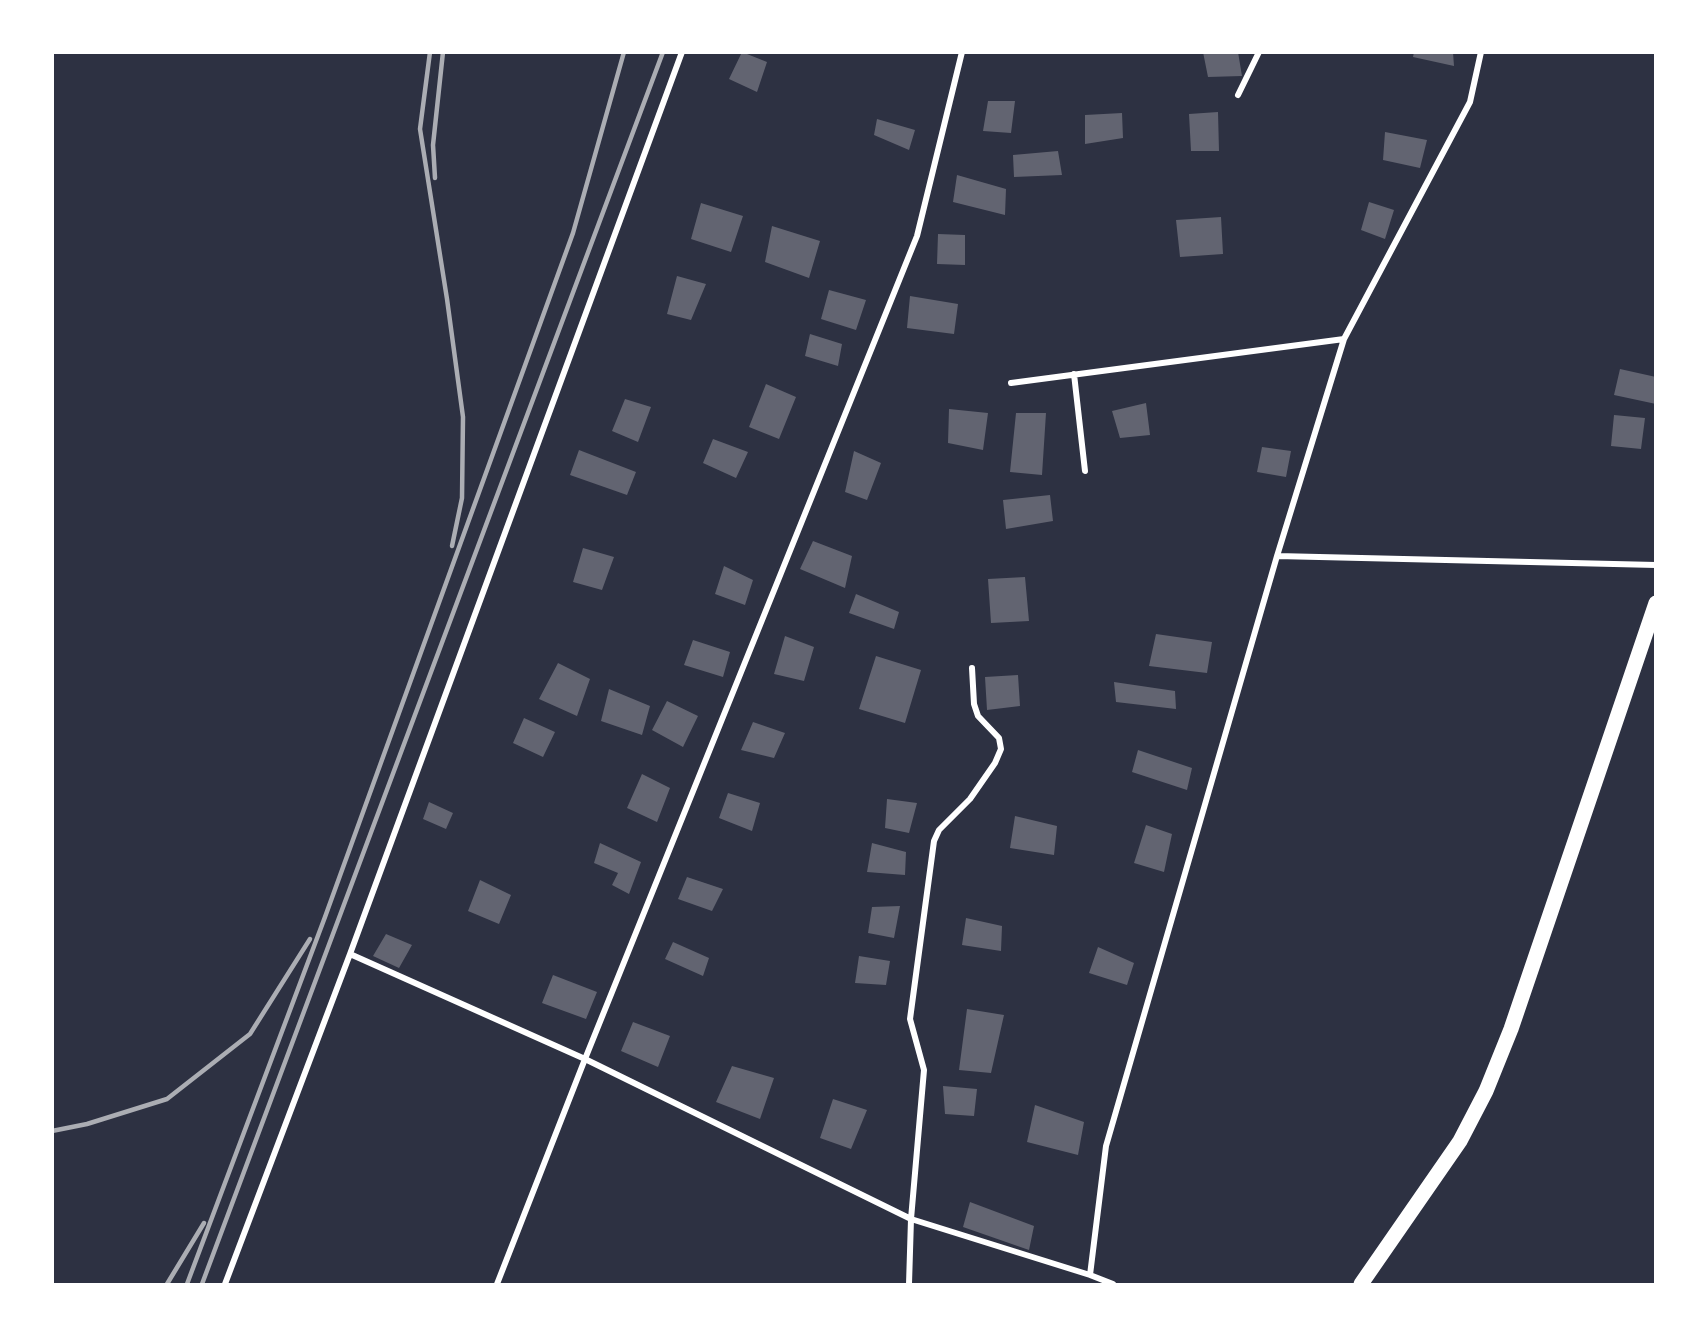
<!DOCTYPE html>
<style>
body{margin:0}
#map{position:relative;width:1708px;height:1337px;overflow:hidden;background:#2d3142;font-family:Commissioner,sans-serif}
canvas{display:block}
.frame{position:absolute;inset:0;border:54px solid #fff;pointer-events:none}
</style>
<div id="map">
<canvas width="1708" height="1337"></canvas>
<div class="frame"></div>
</div>
<script>
const ctx = document.querySelector('canvas').getContext('2d');
ctx.lineJoin = 'round';
function fillPath(path, color) { ctx.fillStyle = color; ctx.fill(path, 'evenodd'); }
const shape = rows => new Path2D(rows.map(r => 'M' + r).join(''));
function strokePath(path, color, width, dash) { ctx.strokeStyle = color; ctx.lineWidth = width; ctx.lineCap = dash ? 'butt' : 'round'; ctx.setLineDash(dash || []); ctx.stroke(path); }
fillPath(shape([
 [742,52,767,62,757,92,729,79],
 [1203,52,1238,52,1242,76,1208,77],
 [1414,52,1453,52,1454,66,1413,57],
 [988,101,1015,101,1011,133,983,131],
 [1218,112,1219,151,1191,151,1189,114],
 [1122,113,1123,138,1085,144,1085,115],
 [877,119,915,130,909,150,874,135],
 [1385,132,1427,140,1420,168,1383,160],
 [1058,151,1062,175,1014,177,1013,155],
 [957,175,1006,189,1005,215,953,202],
 [1369,202,1394,210,1385,239,1361,230],
 [701,203,743,216,731,252,691,239],
 [1221,217,1223,254,1180,257,1176,220],
 [772,226,820,241,809,278,765,262],
 [938,234,965,235,965,265,937,264],
 [677,276,706,284,691,320,667,314],
 [829,290,866,300,856,330,821,319],
 [910,296,958,304,954,334,907,328],
 [810,334,842,344,838,366,805,356],
 [1620,369,1656,377,1656,404,1614,395],
 [766,384,796,397,779,439,749,427],
 [625,399,651,407,638,442,612,431],
 [1146,403,1150,435,1120,438,1112,411],
 [949,409,988,413,983,450,948,443],
 [1016,413,1046,413,1042,475,1010,472],
 [1614,415,1645,418,1641,449,1611,446],
 [713,439,748,452,736,478,703,463],
 [1262,447,1291,451,1286,477,1257,472],
 [579,450,636,472,627,495,570,475],
 [854,451,881,463,867,500,845,492],
 [1050,495,1053,521,1006,529,1003,500],
 [813,541,852,556,845,588,800,569],
 [583,548,614,557,602,590,573,582],
 [724,566,753,580,745,605,715,594],
 [1025,577,1029,621,991,623,988,579],
 [856,594,899,612,894,629,849,613],
 [1156,634,1212,642,1207,673,1149,666],
 [785,636,814,647,804,681,774,674],
 [693,640,730,652,723,677,684,665],
 [876,656,921,670,905,723,859,709],
 [558,663,590,679,577,716,539,699],
 [1018,675,1020,706,987,710,985,677],
 [1114,682,1175,691,1176,709,1116,702],
 [609,689,650,706,642,735,601,721],
 [667,701,698,716,683,747,652,730],
 [524,718,555,732,543,757,513,743],
 [753,722,785,733,774,758,741,750],
 [1138,750,1192,768,1187,790,1132,772],
 [642,774,670,788,657,822,627,808],
 [728,793,760,803,752,831,719,818],
 [887,799,917,803,909,833,885,828],
 [429,802,453,813,446,829,423,819],
 [1015,816,1057,826,1054,855,1010,848],
 [1146,825,1172,834,1164,872,1134,863],
 [600,843,641,862,629,894,612,885,618,873,594,863],
 [872,843,906,852,905,875,867,872],
 [687,877,723,889,712,911,678,899],
 [480,880,511,895,499,924,468,911],
 [900,906,894,938,868,933,872,907],
 [966,918,1002,926,1001,951,962,945],
 [386,934,412,945,399,968,373,956],
 [673,942,709,958,703,976,665,959],
 [1098,947,1134,963,1127,985,1089,973],
 [859,956,890,961,886,985,855,983],
 [553,975,597,992,586,1019,542,1003],
 [967,1009,1004,1015,991,1073,959,1070],
 [633,1022,670,1036,658,1067,621,1051],
 [732,1066,774,1078,760,1119,716,1102],
 [943,1086,977,1089,974,1116,945,1114],
 [833,1099,867,1110,851,1149,820,1138],
 [1035,1105,1084,1122,1078,1155,1027,1142],
 [970,1202,1034,1226,1029,1250,963,1227]
]), '#626471');
strokePath(shape([
 [1238,95,1259,52],
 [1074,374,1085,471],
 [1011,383,1344,339],
 [1277,556,1656,565],
 [350,954,585,1059,911,1219,1090,1275],
 [225,1284,350,954,682,52],
 [497,1284,585,1059,917,236,962,52],
 [909,1284,911,1219,924,1070,910,1019,934,841,939,830,970,799,995,763,1001,749,999,738,978,716,974,704,972,668],
 [1113,1284,1090,1275,1106,1146,1277,556,1344,339,1470,102,1481,52]
]), '#fff', 6);
strokePath(shape([
 [1361,1284,1460,1141,1486,1091,1511,1029,1656,603]
]), '#fff', 15);
strokePath(shape([
 [430,52,420,129,447,299,463,417,462,498,452,546],
 [435,178,433,145,443,52],
 [52,1131,87,1124,167,1099,250,1034,310,939],
 [167,1284,204,1223],
 [187,1284,325,917,573,233,624,52],
 [202,1284,663,52]
]), '#abadb3', 4.5);
</script>
